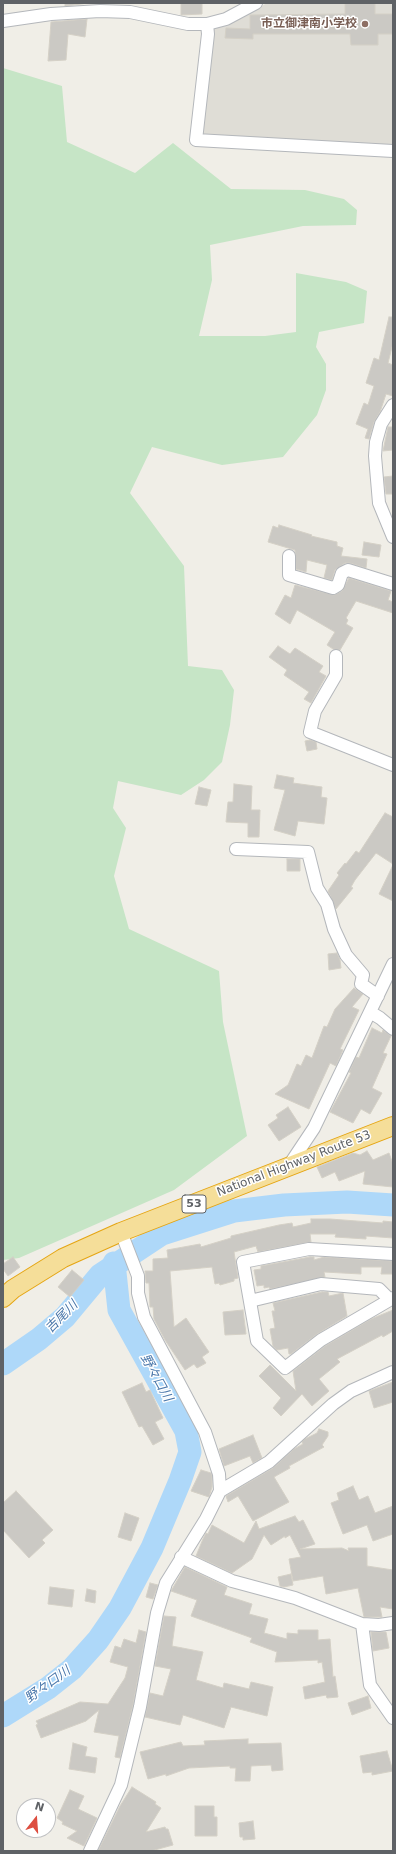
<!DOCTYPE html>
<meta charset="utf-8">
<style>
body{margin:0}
#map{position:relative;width:396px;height:1854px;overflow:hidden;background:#f0eee7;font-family:"DejaVu Sans",sans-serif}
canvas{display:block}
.frame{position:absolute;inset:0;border:4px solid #5f6266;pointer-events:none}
.north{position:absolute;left:16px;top:1798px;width:40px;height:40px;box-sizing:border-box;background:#fff;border:1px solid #bfc0c2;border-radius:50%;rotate:17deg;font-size:11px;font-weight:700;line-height:16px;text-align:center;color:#5f6266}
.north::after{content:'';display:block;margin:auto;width:14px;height:18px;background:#dd4e40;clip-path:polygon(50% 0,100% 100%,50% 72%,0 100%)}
</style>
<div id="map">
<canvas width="396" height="1854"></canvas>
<div class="frame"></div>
<div class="north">N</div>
</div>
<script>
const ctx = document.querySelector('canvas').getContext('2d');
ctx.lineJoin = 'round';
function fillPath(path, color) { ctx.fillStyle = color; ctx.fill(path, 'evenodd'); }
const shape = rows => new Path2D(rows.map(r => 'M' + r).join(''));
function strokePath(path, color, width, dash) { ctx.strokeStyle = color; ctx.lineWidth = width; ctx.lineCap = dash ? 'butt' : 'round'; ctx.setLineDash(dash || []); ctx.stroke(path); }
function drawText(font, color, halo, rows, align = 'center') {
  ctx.font = font + ' "DejaVu Sans","Noto Sans JP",sans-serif'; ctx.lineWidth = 3; ctx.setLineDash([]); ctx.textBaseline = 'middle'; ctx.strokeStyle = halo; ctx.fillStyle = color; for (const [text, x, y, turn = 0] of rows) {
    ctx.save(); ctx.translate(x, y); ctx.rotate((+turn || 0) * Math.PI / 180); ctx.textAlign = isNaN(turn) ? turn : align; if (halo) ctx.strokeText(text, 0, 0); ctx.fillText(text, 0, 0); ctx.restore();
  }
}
fillPath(shape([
 [267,3,393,3,393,148,200,137,213,26,229,23,244,17]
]), '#dfddd6');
fillPath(shape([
 [3,68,62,86,67,142,135,173,173,143,231,189,305,190,344,199,357,210,356,225,303,226,210,245,212,280,199,336,265,336,296,332,296,273,346,282,367,291,364,323,319,332,316,347,326,364,326,390,317,415,283,457,222,465,152,447,130,493,184,566,188,666,222,670,234,690,230,725,222,762,204,780,181,795,118,781,113,808,126,828,114,876,129,929,219,971,223,1022,247,1136,174,1190,19,1258,3,1260]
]), '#c6e5c6');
strokePath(shape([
 [3,1364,39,1339,65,1317,100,1275,162,1234,234,1211,284,1205,347,1202,393,1205],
 [3,1716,48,1688,72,1669,98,1640,120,1608,152,1548,180,1481,190,1452,186,1431,119,1310,114,1263]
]), '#aed8f9', 23);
const building = shape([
 [65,3,89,3,65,6,65,3],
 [181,3,202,3,202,14,181,15,181,3],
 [345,3,375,3,375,14,393,14,393,34,378,34,378,45,351,45,350,34,253,34,253,39,225,38,226,28,250,29,250,15,345,14,345,3],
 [87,19,85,37,68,34,66,60,48,61,51,22,87,19],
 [389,317,393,317,393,343,388,363,393,365,393,396,386,394,380,412,374,422,369,439,365,438,368,429,356,424,364,403,368,405,374,386,366,383,374,358,379,360,389,317],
 [388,427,393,427,393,450,383,451,388,427],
 [393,476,393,494,386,494,384,477,393,476],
 [279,525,312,535,311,536,337,542,337,546,343,548,341,556,367,559,366,568,350,563,345,563,335,570,332,580,324,578,327,565,307,560,306,572,296,569,295,550,268,542,273,526,278,528,279,525],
 [364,542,381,545,379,557,362,555,364,542],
 [349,578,391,591,388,600,393,602,393,613,356,601,346,618,348,620,346,624,353,628,340,650,333,649,327,645,335,632,297,610,290,624,275,614,285,595,291,598,295,585,334,595,342,591,349,578],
 [278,646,290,654,295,648,323,666,319,672,326,676,311,703,304,699,309,692,284,675,287,670,269,657,278,646],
 [310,740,316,742,317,749,307,751,305,741,310,740],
 [277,775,294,778,293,783,322,787,321,797,327,798,324,824,298,821,295,836,274,830,285,790,274,788,277,775],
 [234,784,252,786,251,810,260,810,259,837,248,837,248,823,226,822,228,802,233,802,234,784],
 [199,787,211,790,207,806,195,804,199,787],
 [385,813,393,817,393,864,376,853,355,880,351,887,353,888,336,909,328,891,339,875,337,873,345,863,346,864,356,851,359,853,385,813],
 [287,859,300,859,300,871,287,871,287,859],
 [393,865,393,901,379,894,393,865],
 [337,953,340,960,341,968,329,970,328,954,337,953],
 [354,988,363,994,352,1007,359,1010,340,1049,343,1050,336,1066,330,1063,309,1109,275,1094,288,1085,297,1064,301,1066,306,1055,312,1058,324,1026,327,1027,335,1009,354,988],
 [372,1028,382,1033,383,1030,391,1036,383,1053,387,1054,372,1088,382,1093,370,1114,361,1109,353,1123,330,1112,351,1073,349,1072,356,1057,359,1058,372,1028],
 [288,1107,301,1127,279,1141,268,1125,278,1118,276,1115,288,1107],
 [367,1151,373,1160,389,1153,393,1164,393,1187,363,1184,365,1171,339,1181,335,1172,322,1178,317,1167,353,1153,360,1155,367,1151],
 [311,1219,330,1219,383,1223,383,1221,393,1222,393,1238,366,1236,366,1239,335,1237,336,1234,310,1234,311,1242,258,1252,256,1246,234,1252,238,1278,234,1279,234,1281,220,1285,219,1283,215,1284,212,1267,170,1271,174,1327,186,1318,209,1352,202,1357,206,1363,197,1368,194,1364,185,1370,165,1340,154,1319,153,1307,150,1307,149,1283,146,1283,145,1271,153,1271,153,1259,168,1258,167,1250,200,1244,201,1247,231,1238,231,1236,279,1225,292,1223,293,1227,311,1223,311,1219],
 [13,1257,20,1267,8,1276,3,1269,3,1264,13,1257],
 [310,1257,314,1257,314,1260,324,1257,393,1261,393,1274,381,1274,382,1267,361,1267,361,1274,324,1272,325,1277,270,1289,269,1287,264,1288,264,1285,257,1286,254,1270,261,1269,261,1266,310,1257],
 [72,1270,84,1280,70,1297,58,1287,72,1270],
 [322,1292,328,1292,329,1296,343,1293,347,1316,317,1334,291,1354,289,1354,288,1348,277,1350,273,1346,270,1329,275,1328,272,1311,275,1311,273,1303,322,1292],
 [243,1310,246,1334,225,1335,223,1312,243,1310],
 [393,1310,393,1331,383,1337,382,1335,337,1359,340,1362,319,1379,329,1391,312,1406,302,1394,281,1416,273,1408,281,1398,259,1376,270,1365,296,1391,293,1371,325,1346,371,1319,393,1310],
 [393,1382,393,1402,374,1408,369,1391,393,1382],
 [142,1383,146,1392,150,1390,163,1418,155,1422,164,1439,153,1445,142,1426,139,1427,122,1392,142,1383],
 [319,1429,328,1432,328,1436,322,1445,324,1447,289,1466,290,1468,274,1477,289,1502,253,1521,238,1496,228,1502,226,1496,273,1468,294,1449,303,1444,302,1442,305,1439,317,1433,319,1429],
 [253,1435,262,1458,253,1463,250,1456,224,1466,219,1449,253,1435],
 [201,1470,211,1473,212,1475,212,1487,209,1497,191,1491,201,1470],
 [353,1486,359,1500,368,1496,375,1513,393,1506,393,1534,373,1541,367,1525,343,1534,331,1503,339,1500,337,1493,353,1486],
 [16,1491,53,1530,42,1540,45,1543,29,1558,3,1530,3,1503,16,1491],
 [125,1513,139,1518,131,1541,118,1537,125,1513],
 [295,1516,299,1522,303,1520,315,1544,300,1549,342,1548,349,1551,348,1548,367,1548,367,1566,393,1570,393,1609,380,1607,382,1617,364,1617,358,1588,326,1594,323,1576,293,1581,289,1559,301,1557,290,1535,285,1538,285,1536,271,1545,264,1535,252,1559,232,1573,196,1556,203,1539,206,1533,208,1534,212,1525,244,1543,256,1521,259,1529,295,1516],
 [185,1567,227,1587,224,1595,252,1604,249,1614,268,1619,264,1633,287,1639,287,1633,298,1634,298,1630,318,1630,318,1640,330,1639,333,1677,335,1676,338,1697,327,1698,326,1695,305,1699,303,1687,325,1682,322,1662,318,1663,318,1660,275,1662,277,1652,250,1642,252,1638,191,1616,197,1600,171,1591,185,1567],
 [291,1574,293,1585,284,1587,280,1586,278,1577,291,1574],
 [150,1583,158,1585,153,1599,146,1597,150,1583],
 [50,1587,74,1590,72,1607,48,1604,50,1587],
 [87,1589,96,1591,95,1603,85,1601,87,1589],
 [164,1616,176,1617,172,1646,203,1652,196,1680,223,1688,224,1683,249,1689,251,1682,273,1687,267,1716,231,1707,224,1728,183,1715,180,1725,145,1717,150,1693,163,1696,171,1669,155,1666,164,1616],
 [139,1630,146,1632,133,1705,120,1758,115,1757,119,1736,94,1732,99,1710,86,1721,41,1738,36,1725,38,1724,36,1721,80,1702,108,1704,125,1678,128,1667,110,1662,115,1646,121,1648,124,1639,136,1643,139,1630],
 [371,1632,386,1632,389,1648,373,1651,371,1632],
 [368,1696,371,1708,352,1715,348,1703,368,1696],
 [248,1739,248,1744,281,1743,283,1770,272,1771,271,1765,251,1766,250,1781,235,1781,236,1768,230,1768,230,1766,189,1768,166,1776,166,1774,148,1779,140,1752,181,1742,183,1746,205,1745,204,1741,248,1739],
 [73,1743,87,1747,85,1756,97,1758,95,1773,69,1769,73,1743],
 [387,1751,393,1771,372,1775,372,1772,363,1773,360,1756,387,1751],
 [132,1787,156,1802,155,1804,161,1808,146,1832,165,1827,166,1829,168,1829,173,1845,151,1851,98,1851,120,1806,132,1787],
 [70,1790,84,1796,78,1809,97,1818,84,1846,67,1838,77,1831,62,1824,63,1822,57,1818,70,1790],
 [195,1806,214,1806,214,1817,217,1817,217,1836,195,1836,195,1806],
 [253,1821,255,1839,243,1840,243,1837,240,1837,239,1823,253,1821]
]);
fillPath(building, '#cbc9c4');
strokePath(building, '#d4d0c6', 1);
const minor = shape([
 [3,21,51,14,100,11,130,12,188,24,207,24,226,19,256,3],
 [207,24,208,34,196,140,393,151],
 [393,405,381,424,376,442,375,456,379,503,393,537],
 [289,556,289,575,333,588,338,585,342,573,348,570,393,584],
 [336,656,336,675,315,711,310,732,393,765],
 [236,849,308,852,317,888,327,904,334,929,346,955,363,975,361,984,378,996],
 [370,1012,380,1018,393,1029],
 [288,1167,314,1128,393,964],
 [121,1232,138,1276,138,1293,144,1317,205,1432,219,1474,220,1491],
 [393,1254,309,1249,243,1262,257,1341,285,1368,321,1340,393,1298],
 [250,1301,321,1284,379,1289,390,1300],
 [181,1557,232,1581,295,1598,362,1624,379,1625,393,1623],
 [362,1624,370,1685,393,1718],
 [90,1851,121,1785,140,1707,157,1613,166,1583,206,1519,220,1491,269,1462,333,1404,351,1391,393,1372]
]);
const highway = shape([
 [3,1298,13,1289,63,1258,121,1232,393,1126]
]);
strokePath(minor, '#b4b7bb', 14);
strokePath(highway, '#e5a512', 20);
strokePath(minor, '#fff', 12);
strokePath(highway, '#f5de99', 18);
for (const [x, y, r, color] of [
 [365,24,4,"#8d6e63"]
]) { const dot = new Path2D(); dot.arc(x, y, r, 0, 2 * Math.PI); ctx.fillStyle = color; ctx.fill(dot); strokePath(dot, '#fff', 1.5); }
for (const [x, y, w] of [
 [194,1204,24]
]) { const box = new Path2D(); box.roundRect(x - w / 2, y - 9, w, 18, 3); ctx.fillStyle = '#fff'; ctx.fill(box); strokePath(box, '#5f6266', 1); }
drawText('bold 11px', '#5f6266', null, [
 ["53",194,1204]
]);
drawText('bold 12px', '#785e54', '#fff', [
 ["市立御津南小学校",357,24]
], 'right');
drawText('12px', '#5f6266', '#fff', [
 ["National Highway Route 53",294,1164,-21]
]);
drawText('italic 13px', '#4b78ab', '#fff', [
 ["吉尾川",62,1317,-45],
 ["野々口川",156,1378,61],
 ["野々口川",48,1685,-36]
]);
</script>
